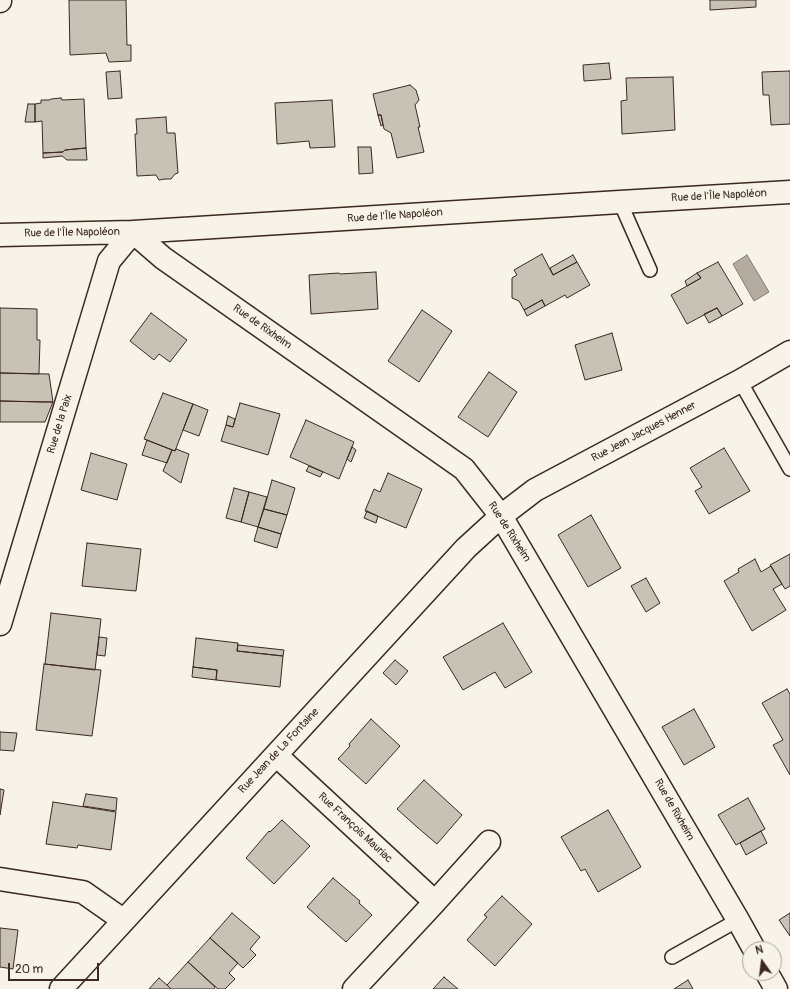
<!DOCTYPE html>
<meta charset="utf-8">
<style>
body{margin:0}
#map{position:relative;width:790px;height:989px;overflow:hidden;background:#f7f3e8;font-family:Pangolin,sans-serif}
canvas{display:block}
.north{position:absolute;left:742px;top:941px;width:40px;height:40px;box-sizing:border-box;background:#f7f3e8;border:1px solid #aca397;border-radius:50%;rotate:346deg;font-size:11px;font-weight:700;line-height:16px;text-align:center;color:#3b2a1e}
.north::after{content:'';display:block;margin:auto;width:14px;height:18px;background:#3b2a1e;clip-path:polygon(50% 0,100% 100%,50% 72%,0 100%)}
.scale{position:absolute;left:8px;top:963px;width:91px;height:18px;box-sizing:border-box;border:2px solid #3b2a1e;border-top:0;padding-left:5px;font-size:12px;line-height:14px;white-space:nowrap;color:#3b2a1e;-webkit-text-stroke:3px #f7f3e8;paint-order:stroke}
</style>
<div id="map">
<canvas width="790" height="989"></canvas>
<div class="north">N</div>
<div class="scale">20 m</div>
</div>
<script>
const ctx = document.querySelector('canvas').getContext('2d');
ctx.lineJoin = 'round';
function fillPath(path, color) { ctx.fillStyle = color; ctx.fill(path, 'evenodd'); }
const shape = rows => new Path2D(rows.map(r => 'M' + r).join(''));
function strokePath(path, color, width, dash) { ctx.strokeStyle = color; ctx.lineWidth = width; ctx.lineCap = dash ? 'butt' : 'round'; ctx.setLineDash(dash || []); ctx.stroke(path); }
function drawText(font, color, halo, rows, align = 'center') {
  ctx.font = font + ' Pangolin,sans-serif'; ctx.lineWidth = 3; ctx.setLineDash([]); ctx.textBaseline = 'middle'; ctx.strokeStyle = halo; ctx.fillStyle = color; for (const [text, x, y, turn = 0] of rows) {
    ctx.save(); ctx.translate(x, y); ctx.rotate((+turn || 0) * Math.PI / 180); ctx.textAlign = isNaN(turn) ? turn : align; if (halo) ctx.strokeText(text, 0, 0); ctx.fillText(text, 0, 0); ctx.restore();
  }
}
const water = shape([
 [747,255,769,292,754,301,733,264,747,255]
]);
fillPath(water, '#b4aca0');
strokePath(water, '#84786c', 1);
const building = shape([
 [69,0,126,0,127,45,131,45,131,61,109,62,106,53,70,55,69,0],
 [710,0,756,0,756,7,710,10,710,0],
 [609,63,611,79,584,81,583,65,609,63],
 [120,71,122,98,108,99,106,72,120,71],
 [790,71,790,124,771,125,769,95,763,95,762,72,790,71],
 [673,77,675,130,622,134,621,101,627,100,626,78,673,77],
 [410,85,416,90,419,100,415,105,420,127,418,127,424,152,397,158,391,133,384,129,381,115,378,115,373,94,410,85],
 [61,98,62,100,84,99,86,148,65,150,63,152,43,153,42,121,35,122,35,104,41,103,41,100,49,100,51,99,61,98],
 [332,100,335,147,310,148,309,141,277,144,275,103,332,100],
 [28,104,35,104,35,122,25,122,28,104],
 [378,115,381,115,383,125,381,126,378,115],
 [166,117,167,133,175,133,178,173,175,174,171,179,165,179,159,180,156,175,137,176,135,134,137,134,136,119,166,117],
 [358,147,371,147,373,173,359,174,358,147],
 [86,148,87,160,67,160,62,156,43,158,43,153,63,152,65,150,86,148],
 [542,254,553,275,577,262,590,285,567,298,565,295,545,306,542,300,524,310,519,301,512,298,512,278,517,275,514,270,542,254],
 [573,255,577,262,553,275,550,268,573,255],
 [718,262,743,304,722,316,717,308,687,324,671,295,701,278,697,273,718,262],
 [376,272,378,309,311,314,309,275,339,273,340,274,376,272],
 [697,273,701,278,687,286,685,281,697,273],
 [542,300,545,306,527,316,524,310,542,300],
 [0,308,37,309,37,340,40,340,39,374,0,373,0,308],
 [717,308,722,316,709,323,704,314,717,308],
 [422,310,452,331,419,382,388,361,422,310],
 [151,313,187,340,170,362,159,354,154,360,130,341,151,313],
 [612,333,622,370,585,380,575,345,612,333],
 [489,372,517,392,488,437,458,417,489,372],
 [0,373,49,374,53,402,0,401,0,373],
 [163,393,193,404,175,451,144,439,163,393],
 [0,401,41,402,53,402,45,422,0,422,0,401],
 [240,403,280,414,268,455,221,441,226,425,233,427,240,403],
 [193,404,208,410,199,436,183,430,193,404],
 [228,416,235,419,233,427,226,425,228,416],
 [306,420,354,442,339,479,290,457,306,420],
 [147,440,172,450,167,463,142,455,147,440],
 [352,447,356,450,351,462,347,459,352,447],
 [724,448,750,491,709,514,695,491,702,487,690,468,724,448],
 [176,449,189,454,181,483,163,471,172,450,175,451,176,449],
 [91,453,127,464,117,500,81,490,91,453],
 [309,466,323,472,320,477,306,471,309,466],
 [388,473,422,489,406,528,365,511,374,489,380,492,388,473],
 [272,480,295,488,287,515,264,509,272,480],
 [234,488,249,492,241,522,226,518,234,488],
 [249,492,267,497,258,527,241,522,249,492],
 [264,509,287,515,281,534,258,527,264,509],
 [367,511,378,516,376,523,364,518,367,511],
 [591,515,621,568,588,587,558,535,591,515],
 [258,527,281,534,277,548,254,541,258,527],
 [87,543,141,549,136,591,82,586,87,543],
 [790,554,790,586,785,589,770,565,790,554],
 [755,559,761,572,771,566,782,584,773,589,786,610,752,631,724,581,739,572,738,569,755,559],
 [646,578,660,603,646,612,631,586,646,578],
 [51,613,101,619,95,670,45,664,51,613],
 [503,623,532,672,505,688,495,672,463,690,443,657,503,623],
 [99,637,107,638,105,656,97,655,99,637],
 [196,638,238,643,237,651,283,656,280,687,216,680,217,670,193,667,196,638],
 [238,645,284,650,283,656,237,651,238,645],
 [395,660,408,671,396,685,383,673,395,660],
 [44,664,101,670,92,736,36,730,44,664],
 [193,667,217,670,216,680,192,677,193,667],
 [787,689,790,694,790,775,773,745,783,740,762,703,787,689],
 [694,709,715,747,684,765,662,727,694,709],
 [371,719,400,746,366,784,338,759,350,746,349,744,371,719],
 [0,732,17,733,14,751,0,750,0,732],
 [424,780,462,815,437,844,417,827,397,809,424,780],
 [0,789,4,790,0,815,0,789],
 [86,794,117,798,116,811,83,806,86,794],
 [748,798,765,829,736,845,718,815,748,798],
 [53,802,116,812,111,850,78,845,77,848,46,844,53,802],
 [608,810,641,867,598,892,585,869,581,871,561,837,608,810],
 [282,820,310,846,274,884,246,858,269,831,270,832,282,820],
 [761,831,767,843,746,855,740,843,761,831],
 [333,878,360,901,359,903,372,915,346,942,307,907,333,878],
 [502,896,532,924,495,966,467,940,487,917,484,915,502,896],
 [232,913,260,937,250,949,256,955,243,968,210,938,232,913],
 [790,913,790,936,779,920,790,913],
 [0,928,18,930,13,969,0,967,0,928],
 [210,938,238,963,229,973,235,979,225,989,218,989,188,962,210,938],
 [188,962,215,987,214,989,171,989,167,985,188,962],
 [444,977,458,989,433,989,444,977],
 [159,978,167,985,171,989,149,989,159,978],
 [688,980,693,989,674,989,688,980]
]);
fillPath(building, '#c8c1b6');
strokePath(building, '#3b2a1e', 1);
const service = shape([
 [620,202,650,270],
 [740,381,790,469],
 [672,957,738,920]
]);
const minor = shape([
 [0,1,0,0],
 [0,235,133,232,620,202,790,192],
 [0,624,109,261,133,232,163,258,464,469,501,516,738,920,754,949],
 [276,755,435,902,354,989],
 [0,879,83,892,123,920],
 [435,902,489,842],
 [767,973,776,989],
 [61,989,466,548,501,516,535,490,740,381,790,352]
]);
strokePath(service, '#3b2a1e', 16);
strokePath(minor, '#3b2a1e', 25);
strokePath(service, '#f7f3e8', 13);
strokePath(minor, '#f7f3e8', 22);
drawText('11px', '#3b2a1e', '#f7f3e8', [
 ["Rue de l'Île Napoléon",719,196,-3],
 ["Rue de l'Île Napoléon",395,216,-4],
 ["Rue de l'Île Napoléon",72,233,-1],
 ["Rue de Rixheim",262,327,35],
 ["Rue de la Paix",60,424,-73],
 ["Rue Jean Jacques Henner",644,432,-28],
 ["Rue de Rixheim",509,532,57],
 ["Rue Jean de La Fontaine",279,751,-47],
 ["Rue de Rixheim",674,810,60],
 ["Rue François Mauriac",355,828,43]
]);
</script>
